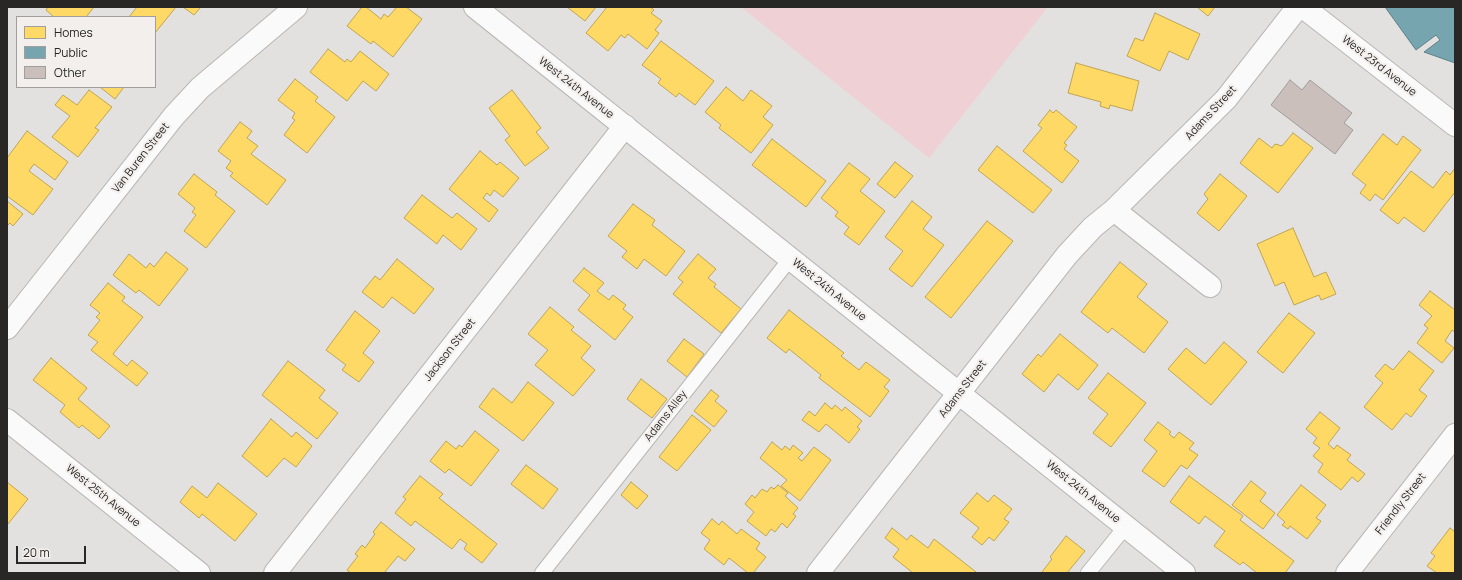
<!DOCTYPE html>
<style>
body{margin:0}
#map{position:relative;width:1462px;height:580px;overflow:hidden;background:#e3e1df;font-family:Manrope,sans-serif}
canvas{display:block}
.frame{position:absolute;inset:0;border:8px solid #282726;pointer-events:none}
.legend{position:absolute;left:16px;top:16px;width:140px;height:72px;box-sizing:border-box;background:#f2efec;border:1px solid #a19f9d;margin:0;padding:5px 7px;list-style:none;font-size:12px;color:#282726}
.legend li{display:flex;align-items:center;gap:8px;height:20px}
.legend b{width:20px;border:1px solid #a19f9d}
.scale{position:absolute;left:16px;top:546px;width:70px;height:18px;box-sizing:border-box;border:2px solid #282726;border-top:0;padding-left:5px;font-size:12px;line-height:14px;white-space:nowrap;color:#282726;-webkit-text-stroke:3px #f2efec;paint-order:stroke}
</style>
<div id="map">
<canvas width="1462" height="580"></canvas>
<div class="frame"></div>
<ul class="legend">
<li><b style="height:11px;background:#ffd966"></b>Homes</li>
<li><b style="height:11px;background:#76a5af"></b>Public</li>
<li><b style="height:11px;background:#cabfbb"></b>Other</li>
</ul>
<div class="scale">20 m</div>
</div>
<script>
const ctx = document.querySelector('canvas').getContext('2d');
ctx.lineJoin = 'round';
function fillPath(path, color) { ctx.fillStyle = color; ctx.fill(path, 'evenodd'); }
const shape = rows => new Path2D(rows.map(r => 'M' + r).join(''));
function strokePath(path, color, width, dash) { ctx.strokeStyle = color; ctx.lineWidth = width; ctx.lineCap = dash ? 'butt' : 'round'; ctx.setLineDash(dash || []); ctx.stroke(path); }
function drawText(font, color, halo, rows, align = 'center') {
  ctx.font = font + ' Manrope,sans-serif'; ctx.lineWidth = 4; ctx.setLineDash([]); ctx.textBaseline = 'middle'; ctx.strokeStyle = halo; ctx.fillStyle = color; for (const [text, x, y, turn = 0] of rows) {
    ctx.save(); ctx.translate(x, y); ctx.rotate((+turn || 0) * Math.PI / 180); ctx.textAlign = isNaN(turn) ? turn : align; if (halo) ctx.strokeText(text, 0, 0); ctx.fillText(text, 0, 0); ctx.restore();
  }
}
fillPath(shape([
 [741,7,1048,7,929,158]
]), '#efd0d5');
const homes = shape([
 [48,7,94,7,86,17,54,17,46,10,48,7],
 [137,7,176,7,155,33,155,17,129,17,137,7],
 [183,7,201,7,194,15,183,7],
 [362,7,366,7,381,19,384,14,388,17,397,7,406,7,422,19,393,57,373,41,371,44,347,26,362,7],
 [567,7,596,7,585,21,567,7],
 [607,7,650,7,654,10,651,13,662,21,655,30,659,33,647,49,628,34,625,38,621,35,608,51,586,33,607,7],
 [1197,7,1215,7,1208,16,1197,7],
 [1155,13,1200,34,1188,60,1169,51,1160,71,1127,56,1135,38,1143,41,1155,13],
 [661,41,714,81,695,105,679,93,676,97,658,83,661,79,642,65,661,41],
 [328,49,345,62,347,59,351,62,360,51,389,74,376,91,363,81,347,101,310,72,328,49],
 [1076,63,1139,81,1132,111,1110,105,1109,109,1100,106,1101,102,1068,93,1076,63],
 [295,79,318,97,315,101,335,117,307,153,284,135,295,120,292,118,295,113,278,100,295,79],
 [100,87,124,87,115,99,100,87],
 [726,87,743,101,751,90,772,106,763,117,773,125,751,153,719,128,721,125,705,112,726,87],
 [89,90,112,107,95,128,99,130,78,157,52,137,70,116,55,105,63,95,77,105,89,90],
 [512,90,541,128,536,132,549,148,525,166,505,140,510,136,489,108,512,90],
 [1050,110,1053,113,1056,110,1077,127,1064,143,1067,145,1064,149,1079,161,1062,183,1023,151,1042,128,1038,125,1050,110],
 [240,122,252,131,247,138,258,146,251,154,286,180,267,205,230,176,233,173,226,168,231,161,218,151,240,122],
 [27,131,68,162,55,180,34,164,29,171,53,189,33,215,7,196,7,158,27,131],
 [1293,133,1313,148,1278,193,1240,163,1259,138,1272,148,1275,144,1282,146,1293,133],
 [1383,134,1397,145,1403,136,1421,150,1383,200,1375,194,1370,201,1360,193,1366,185,1352,174,1383,134],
 [772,139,826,181,806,207,752,165,772,139],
 [997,146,1052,190,1033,213,978,170,997,146],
 [480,151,497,165,500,162,519,178,503,197,494,190,490,196,487,193,483,198,498,210,489,222,449,189,480,151],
 [895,162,913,176,895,198,877,184,895,162],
 [849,163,870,179,860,191,885,211,859,245,844,234,849,227,835,216,838,212,821,198,849,163],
 [1455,168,1455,192,1424,232,1404,217,1398,224,1380,210,1411,171,1433,188,1446,171,1450,175,1455,168],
 [194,174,217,192,215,195,235,211,206,248,184,231,196,215,192,212,195,208,178,194,194,174],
 [1220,174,1247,196,1219,231,1197,213,1208,199,1204,194,1220,174],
 [422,195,452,218,457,213,477,229,461,250,443,235,437,244,404,218,422,195],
 [7,201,23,214,13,226,10,223,7,226,7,201],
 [912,201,932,217,923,229,944,245,912,287,889,269,903,251,885,237,912,201],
 [633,204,655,220,652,225,685,251,666,276,644,259,637,269,622,257,627,251,608,236,633,204],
 [987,221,1013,241,951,318,925,297,987,221],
 [1293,228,1314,277,1326,272,1336,294,1321,300,1319,295,1294,305,1284,282,1275,286,1257,244,1293,228],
 [166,252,188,269,159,306,139,290,136,293,113,275,129,254,146,268,150,263,154,267,166,252],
 [698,254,716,269,708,278,716,284,714,287,741,309,721,333,673,294,683,282,678,278,698,254],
 [397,259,434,289,414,314,392,297,383,308,362,292,375,276,380,280,397,259],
 [1120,262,1147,284,1137,297,1168,322,1144,353,1112,328,1108,333,1081,312,1120,262],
 [584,268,604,283,597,291,609,300,613,295,626,305,623,309,633,317,615,340,578,310,590,295,573,281,584,268],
 [108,283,125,297,122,301,143,317,113,354,127,366,132,360,148,373,137,386,91,350,98,342,88,335,100,320,96,317,100,313,90,305,108,283],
 [1430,291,1455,310,1455,332,1452,330,1445,341,1454,348,1442,363,1417,343,1428,328,1424,325,1432,316,1419,305,1430,291],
 [550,307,574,327,571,330,591,346,581,358,595,370,573,396,535,365,548,350,528,334,550,307],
 [789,310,844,353,841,356,859,370,866,362,890,380,884,387,889,391,870,417,819,378,821,375,789,349,786,353,767,338,789,310],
 [355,311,380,331,363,353,374,362,359,382,342,370,346,365,326,350,355,311],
 [1289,313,1315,333,1283,373,1257,352,1289,313],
 [1060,334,1098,365,1078,390,1058,374,1044,392,1022,374,1038,354,1041,357,1060,334],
 [684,339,704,354,687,377,667,361,684,339],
 [1224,342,1247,362,1211,405,1168,369,1186,348,1205,364,1224,342],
 [1409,351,1434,371,1419,390,1427,396,1411,417,1406,413,1392,430,1364,407,1383,383,1375,376,1385,364,1393,370,1409,351],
 [51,358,87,388,78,399,110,426,99,439,82,425,79,428,60,412,65,405,33,380,51,358],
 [288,361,325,390,319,398,338,413,317,439,262,395,288,361],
 [1108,373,1146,403,1111,447,1093,433,1108,414,1088,398,1108,373],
 [641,379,667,399,652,418,627,399,641,379],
 [528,382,554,403,523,441,479,407,493,388,512,403,528,382],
 [711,390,719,396,715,401,727,411,714,427,694,411,711,390],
 [825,403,832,409,835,405,842,411,845,407,862,421,857,427,860,429,849,443,826,424,819,432,802,420,809,411,815,416,825,403],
 [1320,412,1340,428,1328,444,1334,449,1337,445,1351,455,1347,460,1365,474,1358,482,1352,477,1341,490,1318,472,1323,464,1313,456,1320,448,1313,443,1317,438,1306,429,1320,412],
 [692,415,711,430,677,471,659,457,692,415],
 [271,419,292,437,296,432,312,446,296,467,284,458,267,477,242,456,271,419],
 [1158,422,1171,432,1169,434,1174,438,1179,432,1194,443,1189,449,1198,455,1187,469,1181,465,1164,487,1142,471,1157,451,1144,440,1158,422],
 [475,431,499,450,471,486,449,469,445,473,430,461,446,441,456,449,459,445,462,447,475,431],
 [772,442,782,450,785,446,790,450,793,445,803,453,798,458,802,461,814,447,831,460,800,501,781,486,787,480,760,458,772,442],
 [526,465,558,489,543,509,511,484,526,465],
 [420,476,443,494,439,498,497,544,482,563,464,549,467,544,460,539,452,549,415,521,411,526,395,513,406,499,403,497,420,476],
 [1189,476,1243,516,1240,520,1294,561,1285,573,1257,573,1243,562,1240,565,1214,546,1225,531,1205,516,1199,524,1170,502,1189,476],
 [1251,481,1266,493,1260,501,1275,513,1263,529,1232,505,1251,481],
 [7,482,28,499,8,524,7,523,7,482],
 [631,482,648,496,637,509,621,495,631,482],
 [218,483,257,514,235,541,202,514,199,518,180,502,192,486,207,498,218,483],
 [778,485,788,493,785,496,798,508,793,514,796,516,787,528,782,523,775,532,771,529,766,536,747,521,754,512,745,504,752,495,755,498,762,489,767,492,771,487,774,489,778,485],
 [1301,485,1326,505,1316,518,1321,521,1307,539,1290,526,1288,529,1282,525,1285,522,1277,515,1301,485],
 [977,493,988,502,994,495,1012,509,1004,519,1009,522,994,541,989,537,982,545,972,537,979,528,960,513,977,493],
 [712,519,719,525,722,521,737,534,741,529,760,543,756,549,766,557,753,573,748,573,729,558,724,565,704,549,710,540,701,533,712,519],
 [381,522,415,549,405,561,398,556,384,573,351,573,347,570,358,556,355,554,362,545,365,548,375,534,373,532,381,522],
 [892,528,907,540,911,535,928,548,934,539,976,572,975,573,913,573,893,557,899,549,885,538,892,528],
 [1450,528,1455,532,1455,573,1437,573,1427,566,1435,556,1431,553,1450,528],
 [1066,536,1085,551,1067,573,1043,573,1042,572,1052,559,1050,557,1066,536]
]);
fillPath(homes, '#ffd966');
strokePath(homes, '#bea453', 1);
const public = shape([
 [1385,7,1455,7,1455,63,1424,52,1440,40,1436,35,1416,50,1385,7]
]);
fillPath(public, '#76a5af');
strokePath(public, '#5f7f86', 1);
const building = shape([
 [1290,80,1302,90,1310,80,1352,113,1344,123,1353,130,1335,154,1271,105,1290,80]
]);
fillPath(building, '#cabfbb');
strokePath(building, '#9e9c9b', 1);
const service = shape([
 [542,573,790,259],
 [1088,573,1126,526]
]);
const minor = shape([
 [1303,7,1455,125],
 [1114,210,1210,286],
 [7,328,174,116,200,88,296,7],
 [7,420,199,573],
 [275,573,625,126],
 [818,573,1067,255,1093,227,1114,210,1226,99,1298,7],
 [1347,573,1455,435]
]);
const tertiary = shape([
 [475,7,1184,573]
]);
strokePath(service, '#b8b7b5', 16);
strokePath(minor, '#b8b7b5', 24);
strokePath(tertiary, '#b8b7b5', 24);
strokePath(service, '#fbfafa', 14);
strokePath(minor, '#fbfafa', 22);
strokePath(tertiary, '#fbfafa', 22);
drawText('11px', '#282726', '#f2efec', [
 ["West 23rd Avenue",1379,66,38],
 ["West 24th Avenue",576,88,38],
 ["Adams Street",1211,113,-47],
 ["Van Buren Street",141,158,-52],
 ["West 24th Avenue",829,290,39],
 ["Jackson Street",450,350,-52],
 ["Adams Street",963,389,-52],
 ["Adams Alley",666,416,-52],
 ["West 24th Avenue",1083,492,39],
 ["West 25th Avenue",103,496,39],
 ["Friendly Street",1401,504,-52]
]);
</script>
